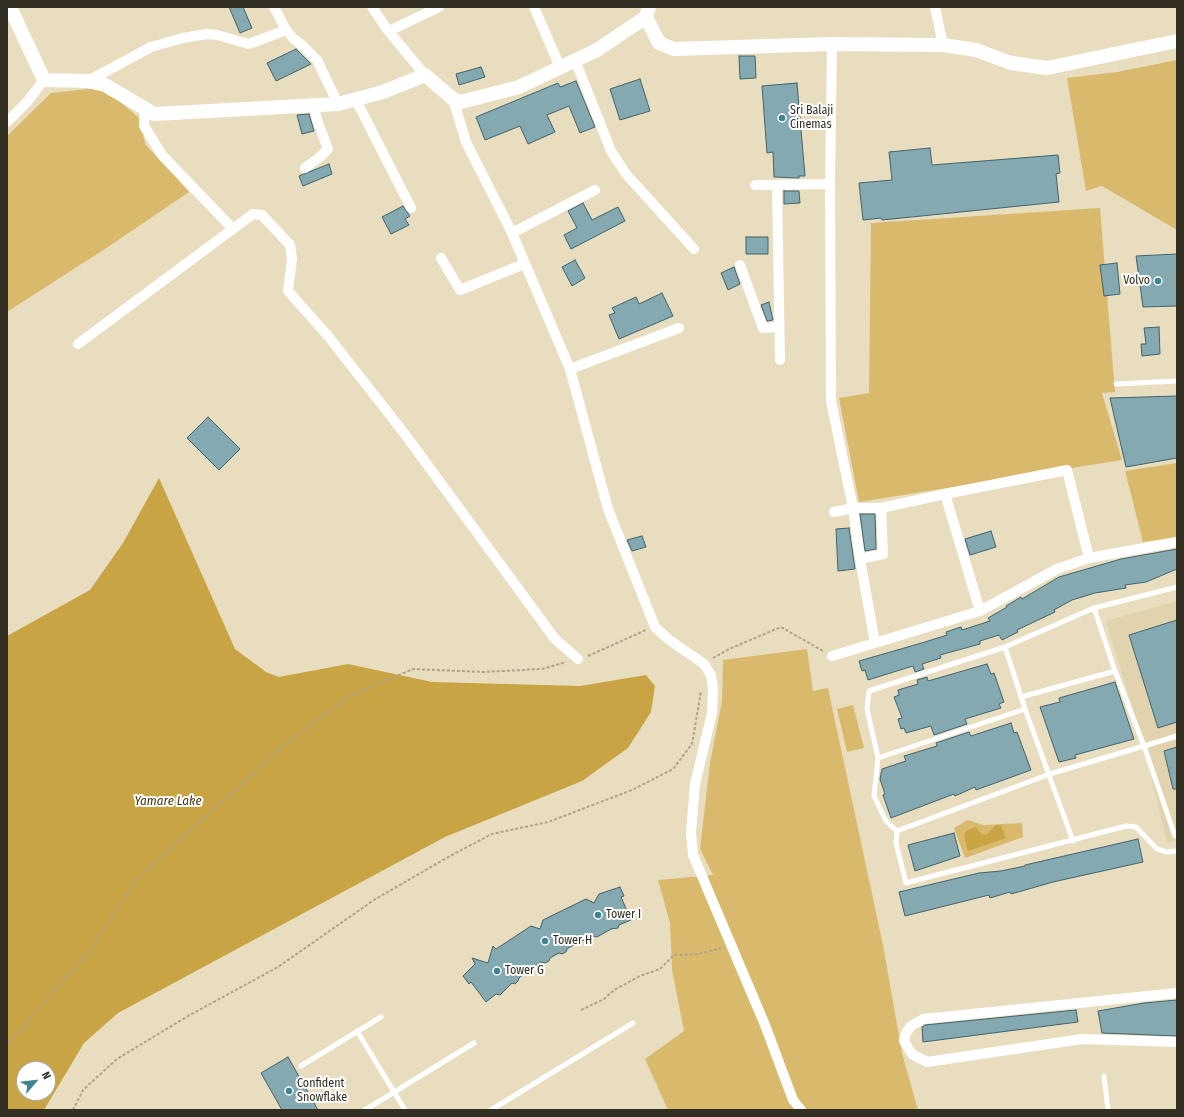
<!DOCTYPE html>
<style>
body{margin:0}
#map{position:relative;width:1184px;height:1117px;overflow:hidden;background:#e9ddc0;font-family:"Fira Sans Condensed",sans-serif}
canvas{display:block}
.frame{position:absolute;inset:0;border:8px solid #322e22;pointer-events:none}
.north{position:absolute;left:16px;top:1061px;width:40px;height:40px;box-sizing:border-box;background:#fff;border:1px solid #adaba7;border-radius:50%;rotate:62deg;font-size:11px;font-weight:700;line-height:16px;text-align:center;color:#322e22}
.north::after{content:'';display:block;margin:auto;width:14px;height:18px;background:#408493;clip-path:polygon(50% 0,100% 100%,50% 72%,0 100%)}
</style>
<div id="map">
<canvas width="1184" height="1117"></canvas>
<div class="frame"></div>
<div class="north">N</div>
</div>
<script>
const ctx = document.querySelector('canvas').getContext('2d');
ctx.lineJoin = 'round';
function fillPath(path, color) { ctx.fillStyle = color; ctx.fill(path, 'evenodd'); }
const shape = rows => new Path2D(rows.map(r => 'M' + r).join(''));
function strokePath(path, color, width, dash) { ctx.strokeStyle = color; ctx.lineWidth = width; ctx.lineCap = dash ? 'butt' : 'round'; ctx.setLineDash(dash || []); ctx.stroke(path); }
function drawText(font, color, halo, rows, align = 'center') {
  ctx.font = font + ' "Fira Sans Condensed",sans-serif'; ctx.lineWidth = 4; ctx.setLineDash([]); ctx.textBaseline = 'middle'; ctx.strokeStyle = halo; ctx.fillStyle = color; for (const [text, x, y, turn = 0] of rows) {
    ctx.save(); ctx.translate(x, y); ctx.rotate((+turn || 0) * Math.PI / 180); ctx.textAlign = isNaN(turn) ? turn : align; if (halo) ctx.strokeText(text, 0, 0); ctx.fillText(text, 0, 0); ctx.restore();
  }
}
fillPath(shape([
 [1177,601,1177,841,1167,843,1144,746,1106,621]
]), '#e2d3af');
fillPath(shape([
 [1177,60,1177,230,1102,186,1086,191,1067,78,1117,72],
 [97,88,114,96,140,119,145,144,189,192,108,247,7,312,7,136,51,93],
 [1100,208,1115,392,1102,393,1122,460,859,502,839,398,869,393,871,223],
 [1177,463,1177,537,1143,542,1125,471],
 [807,649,813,691,828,688,883,945,902,1053,918,1110,668,1110,645,1059,684,1031,672,970,670,923,658,880,713,875,700,849,710,763,722,701,723,660],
 [853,705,864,748,847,752,837,709],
 [968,820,983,825,1022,823,1023,837,965,858,954,828]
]), '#d9ba6c');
fillPath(shape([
 [159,478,235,649,266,672,279,677,348,664,432,682,580,686,646,675,655,686,651,712,628,748,582,781,445,837,118,1013,84,1043,44,1110,7,1110,7,636,90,590,123,543],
 [24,1069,48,1069,48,1093,24,1093],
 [996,825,1001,825,1006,838,968,851,964,837,966,831,976,827,981,834,986,835]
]), '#c8a444');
const building = shape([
 [229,7,243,7,252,28,240,33,229,7],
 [296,49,311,64,276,81,267,63,296,49],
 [739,56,755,56,756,78,740,79,739,56],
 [481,67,485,77,459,85,456,74,481,67],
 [640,79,650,111,620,120,610,89,640,79],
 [576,81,595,127,580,133,569,106,547,115,555,132,528,144,520,126,485,140,476,117,558,83,560,87,576,81],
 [797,83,805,176,799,176,799,178,774,177,773,152,767,153,762,86,797,83],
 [309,114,314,131,302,134,297,115,309,114],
 [930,148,932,165,1058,155,1060,173,1056,174,1059,202,882,220,881,218,863,220,859,183,892,180,889,152,930,148],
 [329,164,332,174,303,186,299,176,329,164],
 [784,191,799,191,800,203,784,204,784,191],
 [583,203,592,220,618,207,625,221,571,249,564,235,577,228,568,211,583,203],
 [403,206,410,216,405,219,409,225,391,234,382,217,403,206],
 [746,237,768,237,768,254,746,254,746,237],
 [1177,254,1177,306,1143,307,1136,256,1177,254],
 [575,260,585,278,572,286,562,267,575,260],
 [1117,263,1120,294,1104,296,1100,265,1117,263],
 [734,267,740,284,728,290,721,273,734,267],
 [662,293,673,316,619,339,609,315,615,313,612,308,636,297,639,304,662,293],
 [769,302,773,320,767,321,761,305,769,302],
 [1159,327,1160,354,1142,356,1141,344,1146,344,1144,328,1159,327],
 [1177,396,1177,458,1126,467,1110,398,1177,396],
 [208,417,240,449,219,470,187,438,208,417],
 [860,514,875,514,876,549,865,551,860,514],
 [849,528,855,569,838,571,836,529,849,528],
 [991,531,996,547,970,555,965,539,991,531],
 [642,536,646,547,632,551,627,540,642,536],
 [1177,549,1177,569,1146,582,1125,585,1126,588,1095,593,1072,600,1054,610,1055,612,1017,630,1018,632,1002,640,999,635,980,641,980,644,940,655,941,658,922,664,924,669,915,672,913,666,868,680,865,670,862,671,859,661,925,642,947,635,946,632,961,627,962,630,990,621,988,618,1007,607,1006,606,1021,597,1022,599,1059,577,1121,559,1177,549],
 [1177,620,1177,722,1158,728,1129,635,1177,620],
 [987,664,991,674,994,673,1004,702,999,704,1001,708,965,719,967,724,934,735,931,726,906,733,904,728,901,729,898,719,902,718,894,697,899,695,898,690,918,684,917,680,927,677,928,681,987,664],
 [1115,682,1134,739,1075,755,1076,758,1059,762,1040,707,1060,702,1059,698,1115,682],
 [1011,723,1014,733,1017,732,1031,770,976,790,975,787,955,796,954,794,891,818,883,795,885,794,880,779,882,769,906,761,904,756,937,746,936,743,969,732,971,736,1011,723],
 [1177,747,1177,789,1173,789,1164,751,1177,747],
 [954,833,960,856,915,871,908,845,954,833],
 [1138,839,1143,862,1053,882,1011,894,1010,892,990,898,989,895,905,916,899,892,979,873,1001,871,1025,866,1025,865,1138,839],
 [620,887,624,896,621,897,631,920,619,925,618,928,611,929,597,937,593,936,577,943,567,949,566,952,562,954,559,953,550,958,549,961,545,963,542,962,529,969,519,978,518,981,515,984,512,983,500,995,496,994,486,1002,471,982,469,984,463,976,475,964,472,958,488,963,493,946,496,949,531,926,540,929,543,920,551,916,586,899,594,903,599,894,620,887],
 [1177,1000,1177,1036,1102,1033,1098,1011,1144,1003,1177,1000],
 [1076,1010,1078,1022,923,1042,922,1027,925,1025,1076,1010],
 [288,1057,318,1110,282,1110,261,1073,288,1057]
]);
fillPath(building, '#85a9b1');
strokePath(building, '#41636b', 1);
strokePath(shape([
 [588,656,646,630],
 [713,658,729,649,781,627,823,651],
 [581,1010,604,999,614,990,640,976,660,969,674,955,699,954,721,948],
 [7,1045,90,950,136,880,286,743,349,696,413,669,483,672,542,669,566,662],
 [73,1110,83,1090,117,1059,188,1016,278,967,374,900,450,856,492,834,548,822,632,790,673,769,692,744,701,691]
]), '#ada38c', 2, [3, 2]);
strokePath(shape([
 [1116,384,1177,381],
 [1094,608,1115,671,1144,746,1050,774,897,831,886,821,874,796,878,758,867,709,869,691,1005,647,1094,608,1177,587],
 [1005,647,1025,709,1073,841],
 [1021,697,1115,671],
 [1177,736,1144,746,1175,836,1177,836],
 [878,758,1025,709],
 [897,831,896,843,906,883,1126,826,1136,827,1157,849,1167,852,1177,851],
 [357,1031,405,1110],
 [301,1066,381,1017],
 [1104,1076,1108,1110],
 [365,1110,474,1043],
 [491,1110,633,1023]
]), '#fff', 5);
strokePath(shape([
 [274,7,286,30,294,39,303,46,317,60,338,104],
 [372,7,386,28,425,75],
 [534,7,560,67],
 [935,7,943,45],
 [389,31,439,7],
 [832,44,830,184,831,401,853,508,860,559],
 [575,60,611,151,626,174,694,249],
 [88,81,151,47,183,38,207,34,217,35,249,44,286,30],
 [453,99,466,142,512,233,570,369,608,509,655,627,668,639,704,664,711,675,713,689,712,713,695,784,691,833,693,855,765,1025,793,1100,801,1110],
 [356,100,411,208],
 [145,108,144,126,162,155,233,229],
 [7,122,27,102,44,80],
 [305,168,320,157,328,149,317,120,314,107],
 [755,185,830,184],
 [777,185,780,360],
 [512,233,595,190],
 [441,258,460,290,524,264],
 [740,265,763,328,779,327],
 [78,344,253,214,262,215,290,245,292,259,288,291,328,336,404,433,555,639,578,659],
 [570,369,679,328],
 [945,494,1067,470,1089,558],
 [834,512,853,508,881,508,945,494,980,611],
 [875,643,860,559,883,554,881,508],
 [832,656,980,611,1057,569,1089,558,1177,542],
 [1177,993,923,1019,911,1026,906,1033,904,1041,912,1054,927,1062,1082,1039,1177,1042]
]), '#fff', 10);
strokePath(shape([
 [10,7,44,80,88,81,105,85,154,114,338,104,383,92,425,75,453,99,461,102,519,87,597,50,646,17,649,7],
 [646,17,659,43,674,49,832,44,943,45,976,50,1011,63,1047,68,1177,41]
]), '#fff', 14);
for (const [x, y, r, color] of [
 [782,118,4,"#408493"],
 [1158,281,4,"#408493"],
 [598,915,4,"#408493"],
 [545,941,4,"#408493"],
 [497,971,4,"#408493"],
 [289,1091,4,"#408493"]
]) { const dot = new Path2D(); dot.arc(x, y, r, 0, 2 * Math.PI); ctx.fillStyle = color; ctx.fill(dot); strokePath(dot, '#fff', 1.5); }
drawText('12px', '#322e22', '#fff', [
 ["Sri Balaji",790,111],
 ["Cinemas",790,125],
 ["Volvo",1150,281,"right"],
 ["Tower I",606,915],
 ["Tower H",553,941],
 ["Tower G",505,971],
 ["Confident",297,1084],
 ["Snowflake",297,1098]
], 'left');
drawText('italic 13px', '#46370e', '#fff', [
 ["Yamare Lake",168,801]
]);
</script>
